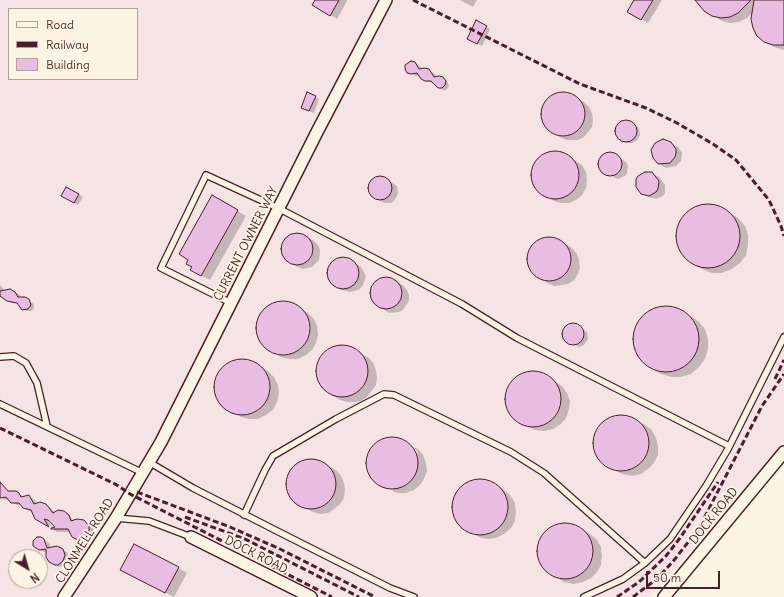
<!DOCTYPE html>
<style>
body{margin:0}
#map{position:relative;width:784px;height:597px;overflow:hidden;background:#fcf5e5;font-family:Delius,sans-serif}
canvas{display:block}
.legend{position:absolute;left:8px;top:8px;width:130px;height:72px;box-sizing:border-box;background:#fcf5e5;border:1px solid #b59f9b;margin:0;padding:5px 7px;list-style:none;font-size:12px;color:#4a1f2b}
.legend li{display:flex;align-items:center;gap:8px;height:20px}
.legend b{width:20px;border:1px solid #b59f9b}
.north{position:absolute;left:8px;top:549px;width:40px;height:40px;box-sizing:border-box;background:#fcf5e5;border:1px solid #b59f9b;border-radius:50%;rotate:143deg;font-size:11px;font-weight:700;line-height:16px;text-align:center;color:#4a1f2b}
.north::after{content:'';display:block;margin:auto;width:14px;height:18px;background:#4a1f2b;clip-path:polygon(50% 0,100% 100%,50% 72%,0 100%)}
.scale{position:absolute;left:646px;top:571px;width:74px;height:18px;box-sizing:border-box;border:2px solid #4a1f2b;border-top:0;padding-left:5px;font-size:12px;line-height:14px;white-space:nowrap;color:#4a1f2b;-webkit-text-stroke:3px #fcf5e5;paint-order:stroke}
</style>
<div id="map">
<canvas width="784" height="597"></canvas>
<ul class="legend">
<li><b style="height:5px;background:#fcf5e5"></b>Road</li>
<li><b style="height:5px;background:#4a1f2b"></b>Railway</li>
<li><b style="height:11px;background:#e9bde2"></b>Building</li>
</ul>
<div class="north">N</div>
<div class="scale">50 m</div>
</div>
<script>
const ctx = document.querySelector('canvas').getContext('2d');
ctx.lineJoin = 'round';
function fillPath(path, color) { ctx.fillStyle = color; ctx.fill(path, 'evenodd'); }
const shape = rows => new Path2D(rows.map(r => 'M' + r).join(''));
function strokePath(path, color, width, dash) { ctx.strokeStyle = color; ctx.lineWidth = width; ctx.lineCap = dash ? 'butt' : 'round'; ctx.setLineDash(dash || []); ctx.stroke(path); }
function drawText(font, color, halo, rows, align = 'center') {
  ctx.font = font + ' Delius,sans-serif'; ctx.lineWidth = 4; ctx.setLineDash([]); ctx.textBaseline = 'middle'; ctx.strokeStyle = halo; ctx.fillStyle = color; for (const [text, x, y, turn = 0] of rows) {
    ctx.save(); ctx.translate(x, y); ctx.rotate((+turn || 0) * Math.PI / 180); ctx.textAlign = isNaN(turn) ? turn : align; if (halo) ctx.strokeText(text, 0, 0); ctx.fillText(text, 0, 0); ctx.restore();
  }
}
fillPath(shape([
 [0,0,784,0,784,442,651,597,0,597],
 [9,9,137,9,137,79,9,79],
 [16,557,40,557,40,581,16,581]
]), '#f6e4e4');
fillPath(shape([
 [316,0,346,0,347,1,337,19,313,5],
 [460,0,477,0,473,7],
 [636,0,662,0,648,23,628,12],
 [698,0,784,0,784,50,774,47,765,41,753,12,747,18,739,22,730,23,722,21,704,10],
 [477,22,490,29,482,46,468,38],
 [413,62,421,67,422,70,427,69,435,74,437,77,443,78,447,81,449,86,446,90,443,90,434,83,428,82,423,79,420,75,416,76,408,72],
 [560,94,567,94,584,102,589,107,592,113,593,120,592,127,584,137,578,140,566,140,560,137,550,131,546,126,543,120,542,114,543,107,547,101,553,96],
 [315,97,319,99,314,113,306,110],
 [626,121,632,123,639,128,640,135,637,140,632,143,626,143,618,137,616,131,620,123],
 [670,143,678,147,682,153,681,161,676,166,666,168,659,164],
 [552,153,559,153,566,155,582,165,586,172,587,180,586,188,582,195,576,200,569,203,561,203,554,201,539,191,535,185,533,179,532,171,535,165,539,159,545,155],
 [608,153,615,154,627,163,628,166,627,173,625,176,618,179,603,172,599,166,600,159,602,156],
 [652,173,659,177,665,185,665,193,663,196,656,199,649,197,642,193],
 [376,177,383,177,397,186,398,194,394,201,391,203,384,203,374,197,369,192,369,185,370,182],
 [67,188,83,197,78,205,62,196],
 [212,196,246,216,210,280,191,270],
 [710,205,720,207,738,218,745,226,748,235,748,245,746,255,740,263,732,269,722,273,712,273,704,270,687,260,682,254,678,246,676,237,677,229,680,221,685,214,692,209,700,206],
 [297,234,307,237,314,241,318,245,320,250,319,260,312,267,303,269,298,267,287,261,282,252,284,242,292,235],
 [548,238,556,239,562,242,572,248,577,254,579,260,580,268,578,274,574,280,568,284,555,286,549,284,534,275,530,269,527,263,527,256,530,249,534,243,541,239],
 [341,258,350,260,361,267,366,276,363,285,360,289,351,292,341,290,331,282,328,272,332,263],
 [382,278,392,279,404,286,407,290,409,295,409,300,403,310,399,312,389,313,373,303,370,293,371,288,374,284],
 [0,285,5,291,12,290,20,295,21,298,29,301,34,304,34,308,32,311,27,311,22,309,19,304,12,303,7,301,4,296,0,297],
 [283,302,291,304,308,313,314,319,317,326,318,335,316,343,312,350,306,355,298,359,289,359,281,357,271,351,264,346,259,339,257,331,258,322,261,314,267,307,275,303],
 [669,307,680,309,698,321,705,329,708,339,708,349,705,359,699,367,691,374,681,377,671,377,661,374,651,368,642,362,636,352,633,341,635,330,640,320,648,312,658,308],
 [570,324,577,325,587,332,588,339,584,345,577,348,578,346,569,344,564,340,562,334,564,328],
 [342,346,353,349,369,358,374,364,376,371,377,378,376,385,367,397,361,401,354,402,347,402,340,400,324,390,318,380,317,368,321,357,330,349],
 [241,360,250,361,268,371,274,377,278,385,279,393,277,402,273,410,266,415,258,419,249,419,241,417,231,412,224,407,219,400,216,391,216,382,219,374,224,367,232,362],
 [528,372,537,372,546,375,562,386,567,393,570,401,569,409,566,418,561,424,553,429,544,431,535,430,527,426,518,421,511,414,508,406,507,397,508,389,513,381,520,376],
 [619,415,628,416,645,425,652,430,656,438,658,446,658,455,654,463,648,469,641,474,632,476,622,474,614,470,605,464,598,457,595,449,594,440,597,431,602,423,610,418],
 [393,438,401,440,408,444,417,454,418,452,413,447,418,449,423,455,426,463,427,471,424,479,420,485,414,490,406,493,398,493,389,490,393,491,393,489,380,485,374,480,369,473,367,465,368,457,371,449,377,443,384,439],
 [311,460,319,461,336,470,341,476,344,483,345,490,344,498,340,504,334,509,328,513,320,514,313,512,296,503,290,496,287,488,287,480,290,472,295,466,303,461],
 [476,480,485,480,503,489,510,495,515,503,516,512,515,521,511,528,504,534,496,538,487,539,479,537,469,531,462,527,456,520,453,512,453,503,455,495,461,488,468,483],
 [0,487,10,492,16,492,25,498,29,497,34,499,37,504,45,504,51,508,55,513,64,512,69,515,74,521,84,521,89,524,94,530,93,536,89,541,83,542,75,538,70,532,57,532,52,529,52,528,52,529,57,527,52,522,48,521,52,527,36,518,32,511,29,511,22,505,17,505,10,500,5,500,0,497],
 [565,523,573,525,590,534,597,540,601,547,602,556,601,565,597,572,591,578,583,582,574,584,564,582,555,576,547,571,541,564,538,555,538,545,541,536,548,529,556,525],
 [41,538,50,544,50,548,57,547,67,552,69,561,65,565,60,567,50,561,47,551,44,552,40,550],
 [178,568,187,573,174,597,130,574]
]), '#0003');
const building = shape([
 [315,0,339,0,330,16,312,5,315,0],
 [634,0,653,0,641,20,627,12,634,0],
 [695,0,751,0,738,13,730,17,721,18,712,16,704,11,695,0],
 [754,0,784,0,784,45,773,45,764,42,757,36,753,28,751,19,754,0],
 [476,20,487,26,477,44,467,39,476,20],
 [411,61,415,62,419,69,425,68,429,69,434,77,439,76,443,77,446,81,445,85,442,88,438,88,431,81,425,81,421,79,417,73,411,74,407,73,405,69,405,65,411,61],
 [307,92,316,96,309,111,301,108,307,92],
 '541 114a22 22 0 1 1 44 0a22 22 0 1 1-44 0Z',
 '615 131a11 11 0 1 1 22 0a11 11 0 1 1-22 0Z',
 [663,139,671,142,676,149,676,153,675,157,670,163,658,164,653,158,651,150,655,143,663,139],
 '531 175a24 24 0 1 1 48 0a24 24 0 1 1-48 0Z',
 '598 164a12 12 0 1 1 24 0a12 12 0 1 1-24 0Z',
 [645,172,652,172,659,181,658,189,656,192,649,196,641,194,636,187,636,179,638,176,645,172],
 '368 188a12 12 0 1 1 24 0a12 12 0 1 1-24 0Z',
 [66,187,79,194,74,203,61,196,66,187],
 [212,195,238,210,201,276,190,270,192,267,186,264,188,260,179,254,212,195],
 '676 236a32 32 0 1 1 64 0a32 32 0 1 1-64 0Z',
 '281 249a16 16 0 1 1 32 0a16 16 0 1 1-32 0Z',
 '527 259a22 22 0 1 1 44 0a22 22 0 1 1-44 0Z',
 '327 273a16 16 0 1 1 32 0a16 16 0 1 1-32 0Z',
 '370 293a16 16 0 1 1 32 0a16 16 0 1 1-32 0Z',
 [10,289,15,292,18,297,25,297,29,299,31,305,28,309,22,310,17,303,7,301,0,296,0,291,10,289],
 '256 328a27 27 0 1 1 54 0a27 27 0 1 1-54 0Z',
 '633 339a33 33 0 1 1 66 0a33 33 0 1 1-66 0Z',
 '562 334a11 11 0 1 1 22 0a11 11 0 1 1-22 0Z',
 '316 371a26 26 0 1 1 52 0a26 26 0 1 1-52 0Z',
 '214 387a28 28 0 1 1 56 0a28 28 0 1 1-56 0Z',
 '505 399a28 28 0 1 1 56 0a28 28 0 1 1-56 0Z',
 '593 443a28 28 0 1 1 56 0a28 28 0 1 1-56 0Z',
 '366 463a26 26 0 1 1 52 0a26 26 0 1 1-52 0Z',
 '286 484a25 25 0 1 1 50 0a25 25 0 1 1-50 0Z',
 '452 507a28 28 0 1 1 56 0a28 28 0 1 1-56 0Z',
 [0,482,8,491,16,491,19,493,21,497,29,495,34,504,40,502,46,504,53,513,58,510,64,511,69,515,71,521,77,519,84,520,89,526,89,530,87,536,84,539,78,540,72,537,68,529,51,529,51,528,55,527,48,520,44,519,49,527,35,519,31,510,23,508,19,503,11,503,6,497,0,498,0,482],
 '537 551a28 28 0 1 1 56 0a28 28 0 1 1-56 0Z',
 [37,537,41,537,44,539,47,548,57,546,63,549,65,555,63,561,58,565,55,565,49,562,46,557,46,549,39,550,33,546,33,541,37,537],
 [134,544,179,567,165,593,120,570,134,544]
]);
fillPath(building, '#e9bde2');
strokePath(building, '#4a1f2b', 1);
const lane = shape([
 [231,303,161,268,206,175,278,208,462,304,517,338,729,446],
 [0,357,14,356,26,363,37,383,47,426],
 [0,404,143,473],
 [149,462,193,488,275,530,390,588,414,597],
 [244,515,265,470,273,456,336,419,384,394,394,395,511,452,544,473,645,563],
 [116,518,149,521,191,537],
 [584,597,623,579,645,563,670,539,706,486,728,449,784,337]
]);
const street = shape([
 [191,537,311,597],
 [64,597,116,518,161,442,317,132,386,0],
 [664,597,784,452]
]);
strokePath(lane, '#4a1f2b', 8);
strokePath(street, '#4a1f2b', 14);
strokePath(lane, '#fcf5e5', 5.5);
strokePath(street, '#fcf5e5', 11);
strokePath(shape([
 [413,0,580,84,646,108,677,123,713,144,736,160,769,200,781,226,784,236],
 [775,379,784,360],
 [0,428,117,485,130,494,332,597],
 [137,492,230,527,280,549,375,597],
 [185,517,245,539,359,597],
 [617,597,639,582,666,556,680,538,718,482],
 [633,597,658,578,675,559,699,528,762,406,784,374]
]), '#4a1f2b', 3, [6, 3]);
drawText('12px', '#4a1f2b', '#fcf5e5', [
 ["CURRENT OWNER WAY",246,244,-63],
 ["DOCK ROAD",714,516,-51],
 ["CLONMELL ROAD",85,541,-58],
 ["DOCK ROAD",256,555,27]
]);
</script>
